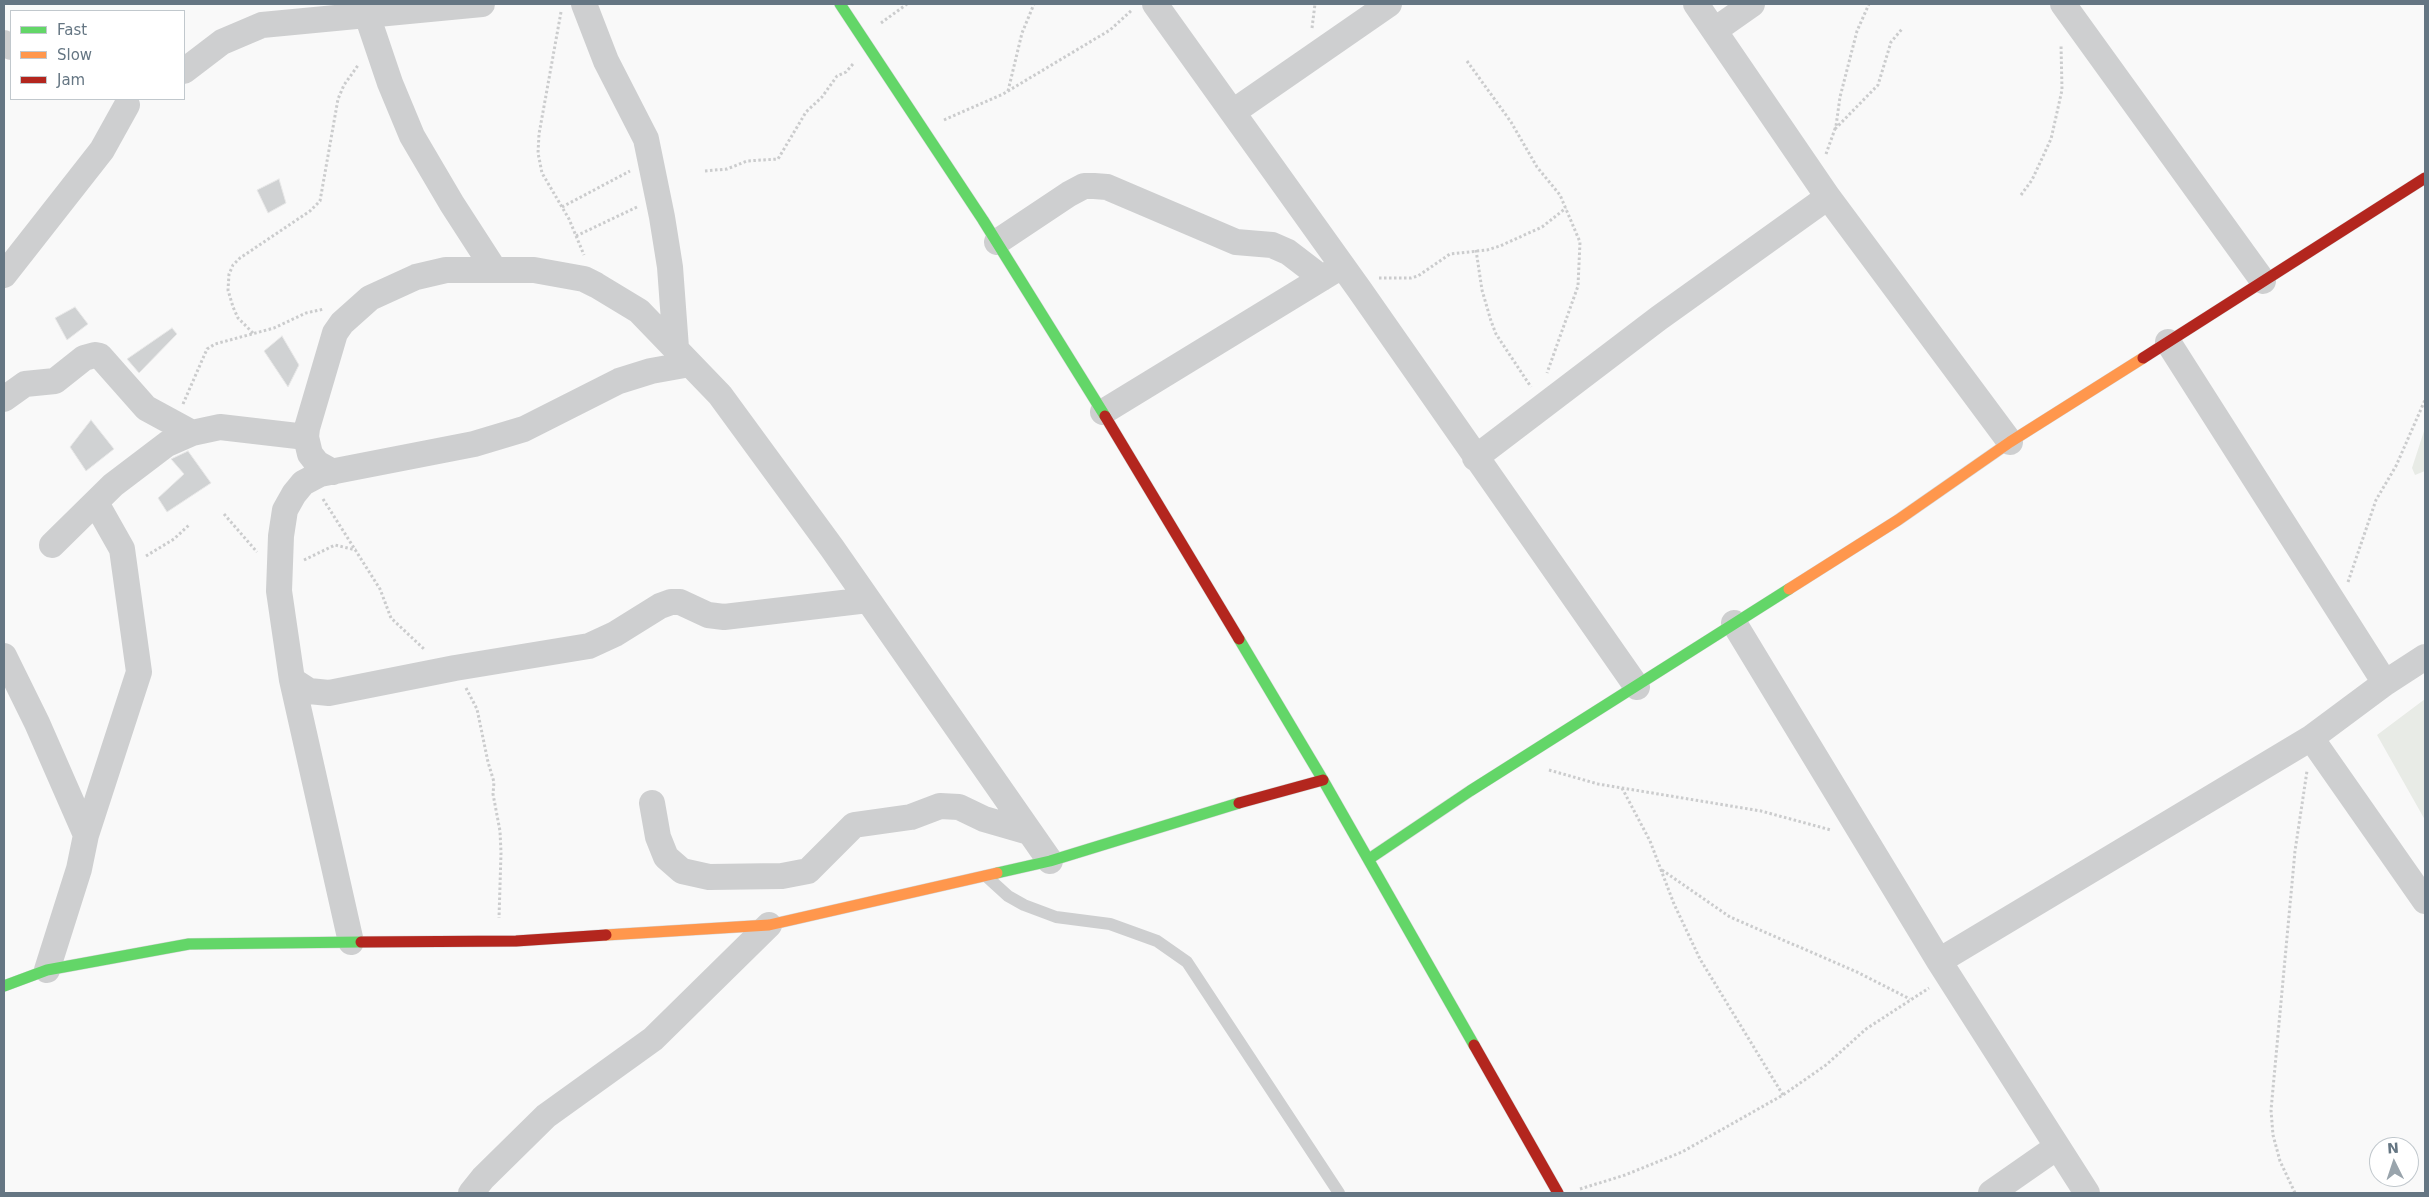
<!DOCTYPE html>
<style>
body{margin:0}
#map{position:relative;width:2429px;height:1197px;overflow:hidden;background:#f9f9f9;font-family:"DejaVu Sans",sans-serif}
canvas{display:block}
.frame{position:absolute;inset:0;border:5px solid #657683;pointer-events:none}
.legend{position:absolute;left:10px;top:10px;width:175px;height:90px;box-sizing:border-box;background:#fff;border:1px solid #c1c8cd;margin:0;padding:6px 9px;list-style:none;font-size:15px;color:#657683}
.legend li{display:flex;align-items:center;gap:10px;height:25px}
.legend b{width:25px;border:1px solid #c1c8cd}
.north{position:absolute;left:2369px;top:1137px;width:50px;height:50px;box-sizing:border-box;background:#fff;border:1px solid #c1c8cd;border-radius:50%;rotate:356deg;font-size:14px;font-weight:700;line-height:20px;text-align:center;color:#657683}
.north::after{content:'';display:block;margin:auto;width:18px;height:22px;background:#99a4ac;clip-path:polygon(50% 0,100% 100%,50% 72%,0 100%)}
</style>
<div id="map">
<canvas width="2429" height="1197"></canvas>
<div class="frame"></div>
<ul class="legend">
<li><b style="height:6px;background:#63d668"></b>Fast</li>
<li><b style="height:6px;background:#ff974d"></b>Slow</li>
<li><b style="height:6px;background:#b3261e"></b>Jam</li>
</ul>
<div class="north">N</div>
</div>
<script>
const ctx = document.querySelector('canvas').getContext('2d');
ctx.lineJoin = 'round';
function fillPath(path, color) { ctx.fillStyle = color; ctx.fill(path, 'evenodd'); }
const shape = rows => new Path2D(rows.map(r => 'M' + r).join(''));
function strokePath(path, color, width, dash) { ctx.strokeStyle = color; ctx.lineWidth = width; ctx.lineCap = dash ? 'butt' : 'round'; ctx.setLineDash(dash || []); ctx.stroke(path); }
fillPath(shape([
 [2425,428,2425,471,2415,475,2412,468],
 [2425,699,2425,820,2377,735]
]), '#e8ebe6');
const building = shape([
 [279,179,286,203,268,213,257,190,279,179],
 [75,307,88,324,67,340,55,318,75,307],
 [172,328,177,334,139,373,127,359,172,328],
 [282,336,299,365,288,387,264,351,282,336],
 [91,420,114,449,86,471,70,447,91,420],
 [188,451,211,483,167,512,158,498,184,474,171,459,188,451]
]);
fillPath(building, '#d0d2d3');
strokePath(building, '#e8e8e8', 1);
const fast = shape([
 [840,4,983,220,1105,416],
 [1239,639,1323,780,1474,1045],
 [1369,859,1470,791,1789,589],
 [997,873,1050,861,1239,803],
 [4,986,47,970,189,944,361,942]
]);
const slow = shape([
 [1789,589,1898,520,2010,442,2143,358],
 [606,935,769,925,997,873]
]);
const jam = shape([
 [2143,358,2425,178],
 [1105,416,1239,639],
 [1239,803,1323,780],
 [361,942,516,941,606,935],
 [1474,1045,1558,1193]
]);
strokePath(fast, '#d5d6d7', 12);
strokePath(slow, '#d5d6d7', 12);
strokePath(jam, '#d5d6d7', 12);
strokePath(shape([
 [561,12,539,134,538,153,542,173,569,219,584,255],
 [881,23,907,4],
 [1312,28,1315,4],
 [1467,61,1511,122,1537,167,1560,195,1580,242,1578,286,1547,373],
 [1008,91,1022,33,1034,4],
 [944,120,1003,94,1110,30,1132,10],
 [1835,129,1878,85,1891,42,1902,29],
 [1826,154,1836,126,1840,97,1857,31,1869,4],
 [705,171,727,169,747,161,778,159,806,112,822,97,837,76,846,72,853,64],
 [2021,195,2032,180,2051,139,2062,90,2061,44],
 [562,207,630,171],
 [576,236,637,207],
 [1476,250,1482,290,1491,321,1496,334,1531,387],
 [1379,278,1411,278,1418,276,1450,254,1487,250,1500,246,1542,227,1566,208],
 [253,333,238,318,233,307,228,290,229,274,233,265,240,258,310,211,320,201,338,99,344,85,359,64],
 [183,404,207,349,215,344,274,328,306,313,324,309],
 [323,499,380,589,391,618,424,649],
 [224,514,257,552],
 [146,556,174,539,189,525],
 [304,560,335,545,356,550],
 [2348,582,2376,500,2396,466,2425,400],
 [466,688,477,709,488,762,494,782,493,794,500,831,501,853,499,918],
 [1549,770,1598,784,1761,811,1831,830],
 [1622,788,1650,841,1674,904,1700,959,1783,1095],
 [1662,870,1730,917,1857,972,1910,999],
 [1580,1189,1625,1175,1682,1152,1783,1095,1826,1065,1866,1029,1929,988],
 [2295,1193,2280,1161,2273,1135,2271,1110,2295,851,2307,771]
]), '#cbcccd', 3, [2.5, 2.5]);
strokePath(shape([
 [986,876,1008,896,1024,905,1056,917,1110,924,1157,941,1187,962,1339,1193]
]), '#cecfd0', 12);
strokePath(shape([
 [584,4,606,61,646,139,662,217,670,267,676,348],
 [1155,4,1359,289,1637,687],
 [1696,4,1828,197,2010,442],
 [2063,4,2263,281],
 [367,15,390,83,412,136,452,204,494,269],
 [1715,30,1752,4],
 [4,43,11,47],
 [184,71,222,42,262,25,482,4],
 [1233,112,1389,4],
 [997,242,1069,194,1084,186,1094,186,1107,187,1236,242,1272,245,1288,252,1322,278],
 [4,275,102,150,127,105],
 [2168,342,2385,683],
 [4,399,25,384,55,381,84,358,95,355,100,356,146,408,192,433],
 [1103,412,1337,269],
 [1475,458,1659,318,1828,197],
 [333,472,317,463,310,454,306,437,307,428,335,333,342,323,370,298,416,277,446,270,534,270,584,279,596,285,639,311,720,395,832,548,1050,861],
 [52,545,113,485,167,444,192,433,220,427,306,437],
 [1734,623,1939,961,2087,1193],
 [4,656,37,723,86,835],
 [292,680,309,691,329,693,455,668,589,646,615,634,660,606,671,602,680,602,708,615,724,617,868,600],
 [2311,738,2425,901],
 [652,803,658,837,666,857,682,871,709,877,782,876,808,871,854,825,911,817,940,806,959,807,984,819,1029,832],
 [351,942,292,680,279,591,281,536,285,510,294,494,303,483,320,474,474,444,524,429,619,381,651,371,690,364],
 [1939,961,2311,738,2385,683,2425,657],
 [47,970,79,869,86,835,139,672,122,549,96,503],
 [471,1193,483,1178,546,1116,653,1039,769,925],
 [1991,1193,2057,1147]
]), '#cecfd0', 26);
strokePath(fast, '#63d668', 11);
strokePath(slow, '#ff974d', 11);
strokePath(jam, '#b3261e', 11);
</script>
